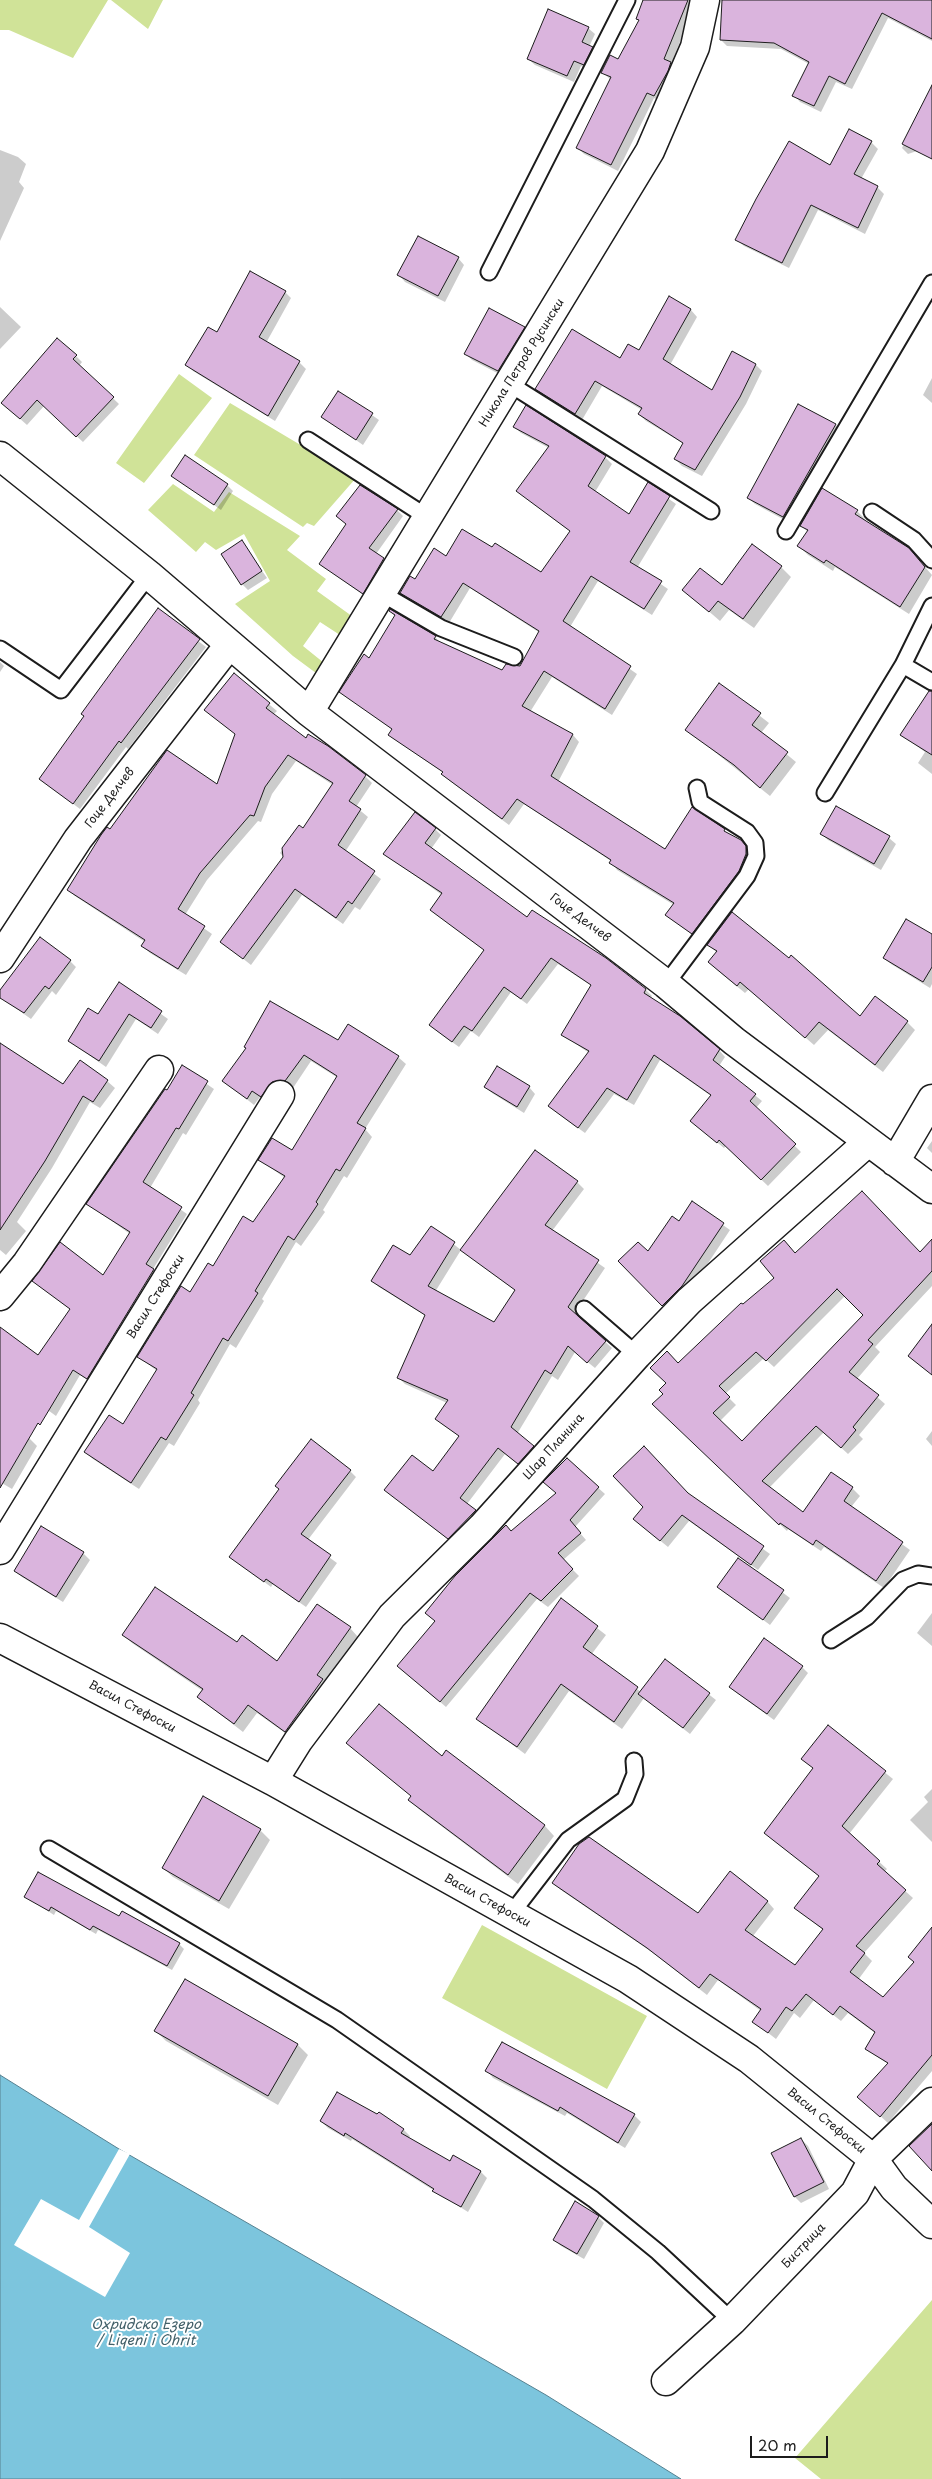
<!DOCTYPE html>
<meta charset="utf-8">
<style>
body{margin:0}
#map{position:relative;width:932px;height:2479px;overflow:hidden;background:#fff;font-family:"Playpen Sans",sans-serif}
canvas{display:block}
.scale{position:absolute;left:750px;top:2436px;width:78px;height:22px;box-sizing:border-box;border:2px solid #1c1c1c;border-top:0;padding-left:6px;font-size:15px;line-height:18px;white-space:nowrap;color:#1c1c1c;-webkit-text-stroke:4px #fff;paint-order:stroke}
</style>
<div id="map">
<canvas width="932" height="2479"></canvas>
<div class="scale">20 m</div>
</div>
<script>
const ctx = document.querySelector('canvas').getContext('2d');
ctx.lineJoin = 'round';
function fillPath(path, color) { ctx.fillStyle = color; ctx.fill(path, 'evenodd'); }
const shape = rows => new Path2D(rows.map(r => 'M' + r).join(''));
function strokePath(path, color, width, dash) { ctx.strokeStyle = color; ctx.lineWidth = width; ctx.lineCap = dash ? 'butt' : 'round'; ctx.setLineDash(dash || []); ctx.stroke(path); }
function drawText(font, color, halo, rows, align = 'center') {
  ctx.font = font + ' "Playpen Sans",sans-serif'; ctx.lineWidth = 4; ctx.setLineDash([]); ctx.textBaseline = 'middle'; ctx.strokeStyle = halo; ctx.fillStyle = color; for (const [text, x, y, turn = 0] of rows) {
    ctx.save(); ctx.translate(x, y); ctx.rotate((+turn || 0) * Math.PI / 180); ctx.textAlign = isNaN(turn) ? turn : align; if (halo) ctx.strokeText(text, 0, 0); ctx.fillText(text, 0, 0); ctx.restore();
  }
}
fillPath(shape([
 [0,0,108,0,73,58,9,30,0,30],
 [111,0,163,0,148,29],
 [179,374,212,398,144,483,116,463],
 [230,403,356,478,314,526,307,523,303,527,194,455],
 [173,484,214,512,229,492,300,536,287,550,326,579,317,591,356,619,343,637,320,622,303,646,329,667,320,676,293,656,235,604,270,581,244,534,216,550,205,542,196,552,148,510],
 [482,1925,647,2016,607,2089,442,1998],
 [932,2300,932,2479,821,2479,795,2458]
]), '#d0e398');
const water = shape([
 [0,2075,119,2149,546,2395,681,2479,0,2479,0,2075]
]);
fillPath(water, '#7cc5dd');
strokePath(water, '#568190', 1);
fillPath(shape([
 [119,2149,130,2154,89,2227,130,2253,105,2297,14,2245,41,2199,79,2220]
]), '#fff');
fillPath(shape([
 [645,0,697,0,671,64,677,70,661,102,654,98,618,171,584,154,577,147,611,80,602,72,619,60,640,21,637,18],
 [723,0,932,0,932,41,888,18,852,89,836,82,821,112,800,102,794,95,809,64,781,49,727,46,721,40],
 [588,28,595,34,589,47,598,54,590,71,581,66,574,82,535,65,528,59],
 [921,109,932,115,932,146,908,154,902,148],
 [871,142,878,149,861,179,878,188,884,194,865,234,818,210,789,268,744,246,737,240,830,167],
 [0,150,18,157,26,164,19,182,24,188,0,241],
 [458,258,464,265,445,302,405,282,399,275],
 [285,292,291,298,266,343,299,362,306,369,275,421,193,371,187,364],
 [669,298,691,310,697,317,670,365,713,392,732,353,756,365,762,371,746,404,702,476,682,466,675,459,684,444,646,421,639,414,642,410,602,386,582,420,537,389,639,352],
 [0,307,21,327,0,349],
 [524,328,531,334,505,377,472,360,466,354],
 [76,356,82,362,79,366,119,404,83,442,44,406,27,425,9,409],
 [932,378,932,403,923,395],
 [339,392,379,420,363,445,323,417],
 [799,406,836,425,842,432,790,523,755,504,748,498],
 [514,427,605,457,612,464,595,492,629,516,648,484,676,504,637,568,668,589,652,615,598,581,570,627,637,674,612,715,552,677,530,712,573,735,579,742,558,782,665,851,693,809,748,848,752,854,699,940,667,915,674,905,617,870,611,861,524,804,509,825,450,781,444,773,397,741,390,735,393,730,341,692,370,659,395,616,390,611,435,637,443,645,502,672,520,667,540,633,470,588,449,623,408,600,401,593,446,557,493,548,541,574,571,532,517,491,549,448,521,433],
 [173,476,227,485,233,491,221,510],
 [823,489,857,511,866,520,865,522,917,558,932,575,909,614,835,567,833,571,808,555,799,546,808,532,801,526],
 [397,510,403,516,376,554,390,565,369,599,320,564,347,524,338,516],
 [242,542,267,578,248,590,242,584],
 [781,567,791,577,754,628,729,610,720,621,684,590,722,587],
 [158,610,206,647,128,749,126,747,80,809,40,779],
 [0,662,4,666,0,672],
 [234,675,277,711,273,715,306,739,365,776,372,783,356,807,368,817,345,852,381,879,360,910,355,907,343,924,302,895,251,965,222,942,284,857,280,853,300,827,304,830,333,785,296,761,272,794,261,822,258,821,207,880,185,915,212,934,186,975,150,953,143,946,145,942,75,896,68,889,110,830,218,786,236,735],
 [719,684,769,723,761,733,796,762,770,796,686,729],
 [932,700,932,774,918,763,925,752,902,735],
 [435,829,441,835,431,849,527,919,646,990,652,996,650,998,719,1050,725,1057,719,1066,762,1101,756,1108,801,1152,768,1186,726,1146,724,1148,698,1127,711,1096,660,1060,634,1105,614,1094,585,1133,556,1112,589,1053,563,1035,592,986,558,964,527,1004,511,992,479,1037,471,1031,459,1047,437,1031,431,1025,485,951,431,910,442,895,385,854],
 [822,834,889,838,896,844,881,870,828,840],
 [932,936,932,984,930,988,891,964,884,958],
 [709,945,860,1017,907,1022,915,1030,883,1072,828,1030,814,1045,749,989,745,993,717,970,709,962,717,953],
 [70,961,76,967,56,995,52,991,31,1019,0,997,0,992],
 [119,984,168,1019,158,1034,136,1019,106,1067,69,1041,98,1016],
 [349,1025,398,1057,406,1064,365,1129,372,1137,347,1178,344,1176,323,1210,325,1212,301,1246,296,1242,262,1299,264,1301,236,1348,230,1344,198,1400,200,1403,174,1446,169,1443,139,1489,93,1459,86,1452,124,1426,157,1371,139,1357,213,1267,254,1224,285,1178,260,1160,292,1152,338,1078,311,1061,293,1088,280,1088,268,1103,260,1097,254,1105,224,1081,338,1041],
 [0,1044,63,1086,107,1081,115,1088,100,1108,90,1102,52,1168,17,1222,26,1231,6,1255,0,1250],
 [182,1067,214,1089,186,1135,183,1133,150,1188,187,1214,153,1269,160,1277,94,1384,80,1375,56,1416,0,1375,0,1329,39,1357,71,1310,34,1281,104,1277,130,1234,88,1204,167,1092],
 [486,1087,529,1087,535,1094,524,1113,492,1093],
 [932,1141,932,1153,927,1148],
 [577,1182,584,1189,552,1231,605,1268,574,1314,612,1348,595,1368,575,1352,558,1380,552,1376,517,1434,540,1453,525,1470,505,1454,467,1504,482,1518,455,1545,386,1490,433,1473,460,1437,436,1419,447,1403,405,1384,399,1378,426,1316,379,1287,372,1281,410,1257,432,1227,461,1250,435,1292,494,1323,516,1291,462,1250],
 [692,1203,730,1230,689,1292,670,1311,620,1261,648,1253,680,1223],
 [784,1241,796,1254,921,1254,932,1241,932,1286,875,1347,880,1352,857,1379,885,1404,859,1435,863,1439,848,1454,824,1432,769,1488,803,1514,831,1474,852,1488,860,1496,851,1507,910,1550,884,1588,824,1547,821,1551,788,1529,787,1531,654,1404,665,1394,667,1383,678,1364,776,1278],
 [845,1296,865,1315,742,1442,720,1421,736,1405,725,1394,764,1358,774,1367],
 [0,1419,29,1438,37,1446,12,1489,0,1482],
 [932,1431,932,1446,926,1439],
 [567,1460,605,1494,575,1527,586,1540,563,1560,579,1576,548,1607,537,1599,446,1707,405,1672,436,1622,427,1613,557,1493],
 [350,1471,356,1477,307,1541,337,1563,306,1607,273,1584,271,1587,231,1557],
 [688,1495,770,1554,758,1570,689,1521,668,1547,641,1525],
 [83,1553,90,1560,63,1602,22,1577,15,1571],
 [739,1560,790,1598,770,1625,719,1587],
 [561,1600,606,1635,591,1655,641,1692,665,1660,716,1700,690,1734,644,1698,622,1729,569,1691,525,1754,477,1718],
 [932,1613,932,1646,917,1633],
 [350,1628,358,1637,326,1684,295,1740,257,1713,243,1732,198,1697,203,1691,132,1643,124,1635,237,1644,278,1663],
 [802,1667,808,1673,774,1720,737,1693],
 [828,1727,893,1779,849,1834,887,1869,884,1872,913,1898,864,1953,872,1961,858,1980,883,1998,915,1962,932,1938,932,2071,888,2123,867,2104,888,2064,866,2049,875,2033,848,2013,841,2021,814,2000,800,2018,794,2013,776,2039,754,2022,761,2011,718,1980,707,1995,656,1955,561,1890,553,1883,698,1914,767,1901,774,1909,753,1936,795,1966,823,1930,796,1908,820,1877,765,1833,814,1769],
 [348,1743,442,1757,446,1752,545,1826,554,1836,518,1884,420,1810,410,1800,412,1797],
 [932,1789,932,1842,910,1820,928,1802,924,1797],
 [260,1830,270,1840,229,1909,173,1877,163,1868],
 [25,1896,119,1918,179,1944,184,1949,172,1970,98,1930,96,1934,56,1911,54,1915],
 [185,1981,298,2045,308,2055,278,2105,166,2041,156,2031],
 [502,2044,634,2115,641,2122,625,2148,567,2113,565,2116,493,2078,487,2071],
 [379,2114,404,2130,410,2136,408,2139,450,2163,454,2157,481,2172,487,2178,468,2212,352,2139,351,2141,328,2128,321,2121,378,2116],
 [801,2139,808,2146,829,2189,801,2203,795,2197],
 [598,2217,604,2223,584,2259,561,2246,554,2240]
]), '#0003');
const building = shape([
 [643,0,688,0,664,59,671,62,668,71,654,96,647,93,611,165,576,148,611,77,601,73,610,55,618,59,639,20,636,19,643,0],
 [722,0,932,0,932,39,882,13,845,84,829,76,814,106,792,96,809,62,774,43,720,40,722,0],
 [548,9,589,27,582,42,593,47,584,65,574,61,567,76,527,59,548,9],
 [932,85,932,159,902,144,932,85],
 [849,129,872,141,854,174,878,186,858,228,811,205,782,263,735,240,756,199,789,141,830,165,849,129],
 [418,236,459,257,438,296,397,275,418,236],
 [250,271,286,291,259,337,300,361,268,416,185,365,208,327,217,332,250,271],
 [669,296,691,309,663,359,712,390,732,351,756,364,740,397,695,470,674,459,683,443,638,414,642,408,595,381,575,414,535,389,572,329,620,358,628,344,639,350,669,296],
 [489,308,525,327,498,371,464,354,489,308],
 [57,338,77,355,73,359,114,397,76,437,37,400,20,419,1,403,57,338],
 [338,391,373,413,356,440,321,417,338,391],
 [798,404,836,424,783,517,747,498,798,404],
 [526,405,606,456,588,486,629,514,648,482,670,496,630,562,662,581,644,609,591,576,563,621,631,666,605,709,544,671,522,706,573,734,551,776,665,849,692,807,725,829,724,831,741,840,746,846,746,854,739,871,692,934,665,915,674,903,609,863,611,860,517,799,502,819,441,774,443,772,388,735,392,729,339,692,364,654,369,658,395,615,389,611,390,609,436,636,434,639,502,670,506,664,520,666,539,631,463,583,441,617,400,593,410,576,415,579,434,548,446,556,462,529,492,547,495,543,541,572,570,531,516,491,549,446,513,427,526,405],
 [185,455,228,484,214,505,171,476,185,455],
 [360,485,398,509,369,548,384,558,363,594,319,564,346,524,336,516,360,485],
 [822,488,858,510,855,514,909,548,925,567,900,607,826,560,824,563,797,546,808,530,800,526,822,488],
 [242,540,262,571,241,585,221,554,242,540],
 [752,544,782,566,743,619,718,601,709,612,682,590,700,568,722,585,752,544],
 [158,608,200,639,121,743,119,741,73,804,39,779,84,716,81,714,158,608],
 [234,673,270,703,266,708,306,738,308,734,328,746,366,775,349,801,361,809,338,845,375,871,352,904,348,901,336,918,295,889,243,959,220,942,283,857,282,848,299,825,303,828,333,783,288,755,265,787,254,816,250,815,200,873,178,909,205,926,178,969,141,946,145,940,67,890,101,835,107,827,110,829,167,750,217,784,235,734,204,710,234,673],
 [719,683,761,713,752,725,788,752,760,788,734,765,685,730,719,683],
 [929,691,932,691,932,755,900,735,929,691],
 [836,806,890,836,874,864,820,834,836,806],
 [415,812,436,828,425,843,527,917,532,910,606,958,646,989,644,993,680,1016,720,1049,713,1060,756,1094,750,1101,796,1144,761,1180,719,1140,717,1143,690,1121,711,1095,654,1055,627,1100,607,1088,578,1128,548,1106,589,1051,561,1035,591,985,551,958,521,999,504,987,472,1031,464,1026,452,1042,429,1025,484,950,430,910,442,893,383,854,415,812],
 [732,912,789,958,791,955,860,1016,875,996,908,1021,875,1065,819,1022,805,1038,740,982,737,986,708,962,717,951,707,945,732,912],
 [906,919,932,934,932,967,923,982,883,958,906,919],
 [40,937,71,960,49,989,45,986,24,1013,0,998,0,990,40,937],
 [119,982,162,1011,151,1028,129,1014,99,1061,68,1041,88,1008,98,1014,119,982],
 [270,1001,338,1040,348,1024,399,1056,357,1123,366,1128,340,1171,336,1169,316,1202,318,1204,294,1240,288,1236,255,1291,258,1293,228,1341,223,1338,191,1393,194,1395,166,1440,161,1437,131,1483,84,1452,109,1415,123,1424,157,1369,137,1357,181,1286,190,1292,208,1263,213,1266,243,1216,253,1222,285,1176,258,1160,272,1138,292,1150,337,1076,304,1055,285,1081,272,1082,261,1097,252,1091,247,1099,222,1081,246,1048,244,1047,270,1001],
 [0,1043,63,1084,80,1060,108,1080,93,1102,83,1096,45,1161,0,1230,0,1043],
 [182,1065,208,1081,179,1129,176,1128,143,1182,182,1207,146,1264,154,1269,87,1379,73,1370,40,1425,38,1423,0,1488,0,1327,38,1355,70,1309,32,1281,60,1242,103,1275,130,1232,86,1204,165,1089,167,1090,182,1065],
 [497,1066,530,1086,517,1107,484,1087,497,1066],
 [535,1150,578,1181,545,1225,599,1260,568,1307,606,1341,587,1363,568,1346,551,1374,545,1370,511,1427,534,1446,518,1464,498,1448,460,1498,476,1510,448,1539,384,1490,412,1455,433,1471,459,1436,435,1419,448,1400,397,1378,425,1315,371,1281,393,1245,410,1255,431,1226,455,1242,428,1286,494,1322,515,1290,460,1250,535,1150],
 [862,1191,920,1252,932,1239,932,1271,868,1340,873,1344,849,1372,879,1395,853,1427,856,1430,841,1448,816,1426,762,1481,803,1512,831,1472,853,1487,844,1501,903,1542,876,1581,816,1540,813,1545,780,1523,779,1525,652,1404,663,1394,659,1390,666,1383,650,1368,667,1351,678,1363,741,1303,743,1304,774,1278,760,1261,784,1240,795,1253,862,1191],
 [837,1289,863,1315,742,1441,713,1413,730,1397,719,1386,756,1352,766,1361,837,1289],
 [692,1201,724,1223,682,1286,662,1306,618,1261,638,1242,648,1251,672,1216,679,1221,692,1201],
 [932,1324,932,1375,908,1356,932,1324],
 [311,1439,351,1470,301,1534,331,1555,299,1602,266,1579,264,1582,229,1557,279,1489,275,1486,311,1439],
 [644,1446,688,1493,764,1546,751,1565,682,1515,660,1541,633,1519,643,1507,613,1476,644,1446],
 [567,1458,599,1487,570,1520,581,1533,558,1553,573,1569,541,1601,530,1593,440,1702,397,1666,435,1621,425,1613,455,1576,506,1525,511,1531,556,1493,543,1482,567,1458],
 [41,1526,84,1552,56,1597,14,1571,41,1526],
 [738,1558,784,1590,763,1620,717,1587,738,1558],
 [155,1587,237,1642,242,1635,277,1661,317,1604,351,1627,317,1675,323,1679,285,1732,248,1705,234,1724,197,1697,203,1689,122,1635,155,1587],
 [561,1598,598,1626,583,1647,638,1687,614,1722,561,1684,517,1747,476,1719,561,1598],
 [764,1638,803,1666,767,1714,729,1687,764,1638],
 [665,1659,710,1693,683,1728,638,1694,665,1659],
 [379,1704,442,1756,446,1750,545,1825,508,1875,408,1800,411,1796,346,1743,379,1704],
 [828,1725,886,1771,842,1826,880,1861,877,1864,906,1890,856,1946,865,1953,850,1972,883,1997,914,1962,908,1957,932,1927,932,2055,880,2117,857,2097,888,2063,865,2049,875,2032,840,2006,833,2015,806,1994,792,2011,786,2007,768,2033,752,2022,761,2009,710,1974,699,1988,647,1948,552,1883,579,1844,589,1837,698,1913,730,1871,768,1901,745,1930,795,1965,823,1929,794,1908,819,1876,764,1833,813,1768,801,1759,828,1725],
 [203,1796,261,1829,219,1901,162,1868,203,1796],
 [38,1872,119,1916,122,1911,180,1943,167,1966,93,1926,90,1930,51,1907,49,1911,24,1897,38,1872],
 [185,1979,298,2044,268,2096,154,2031,185,1979],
 [502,2042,635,2114,618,2143,560,2107,558,2111,485,2071,502,2042],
 [337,2092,377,2114,379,2112,404,2129,401,2133,450,2161,453,2155,481,2171,461,2207,432,2191,434,2189,345,2133,344,2136,320,2121,337,2092],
 [932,2124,932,2171,909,2146,932,2124],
 [801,2138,824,2182,794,2197,771,2153,801,2138],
 [575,2201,599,2216,577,2254,553,2240,575,2201]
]);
fillPath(building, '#dab4dd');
strokePath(building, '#1c1c1c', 1);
const lane = shape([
 [489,272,627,0],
 [508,383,711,511],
 [308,440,427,517],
 [872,512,914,540,932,560],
 [786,531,932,283],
 [381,593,441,628,514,657],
 [932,606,903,665,932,682],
 [0,649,61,690,149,575],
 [825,793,903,665],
 [666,984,747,876,756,856,755,843,747,832,700,802,697,788],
 [584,1309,637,1355],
 [831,1640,867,1617,903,1580,918,1574,932,1576],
 [49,1849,337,2020,593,2199,658,2252,732,2321],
 [511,1914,568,1840,625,1799,635,1774,634,1761]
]);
const street = shape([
 [0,456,149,575,309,712,666,984,734,1041,932,1189],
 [309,712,650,151,695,47,705,0],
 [0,958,78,839,229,645],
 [895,1162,932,1099],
 [0,1296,27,1263,159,1070],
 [0,1550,280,1095],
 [0,1638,273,1781,628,1979,749,2059,873,2159,894,2188,932,2224],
 [273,1781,298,1741,392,1616,482,1527,637,1355,689,1301,868,1142],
 [666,2381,732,2321,855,2193,873,2159,932,2102]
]);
strokePath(lane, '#1c1c1c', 19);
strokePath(street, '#1c1c1c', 31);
strokePath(lane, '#fff', 15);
strokePath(street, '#fff', 28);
drawText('12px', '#1c1c1c', '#fff', [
 ["Никола Петров Русински",522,363,-58],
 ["Гоце Делчев",110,798,-52],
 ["Гоце Делчев",580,918,37],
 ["Васил Стефоски",156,1297,-58],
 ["Шар Планина",554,1447,-48],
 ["Васил Стефоски",132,1707,28],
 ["Васил Стефоски",487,1901,29],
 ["Васил Стефоски",826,2121,39],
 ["Бистрица",804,2246,-46]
]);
drawText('italic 14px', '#426069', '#fff', [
 ["Охридско Езеро",146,2325],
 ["/ Liqeni i Ohrit",146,2341]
]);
</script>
